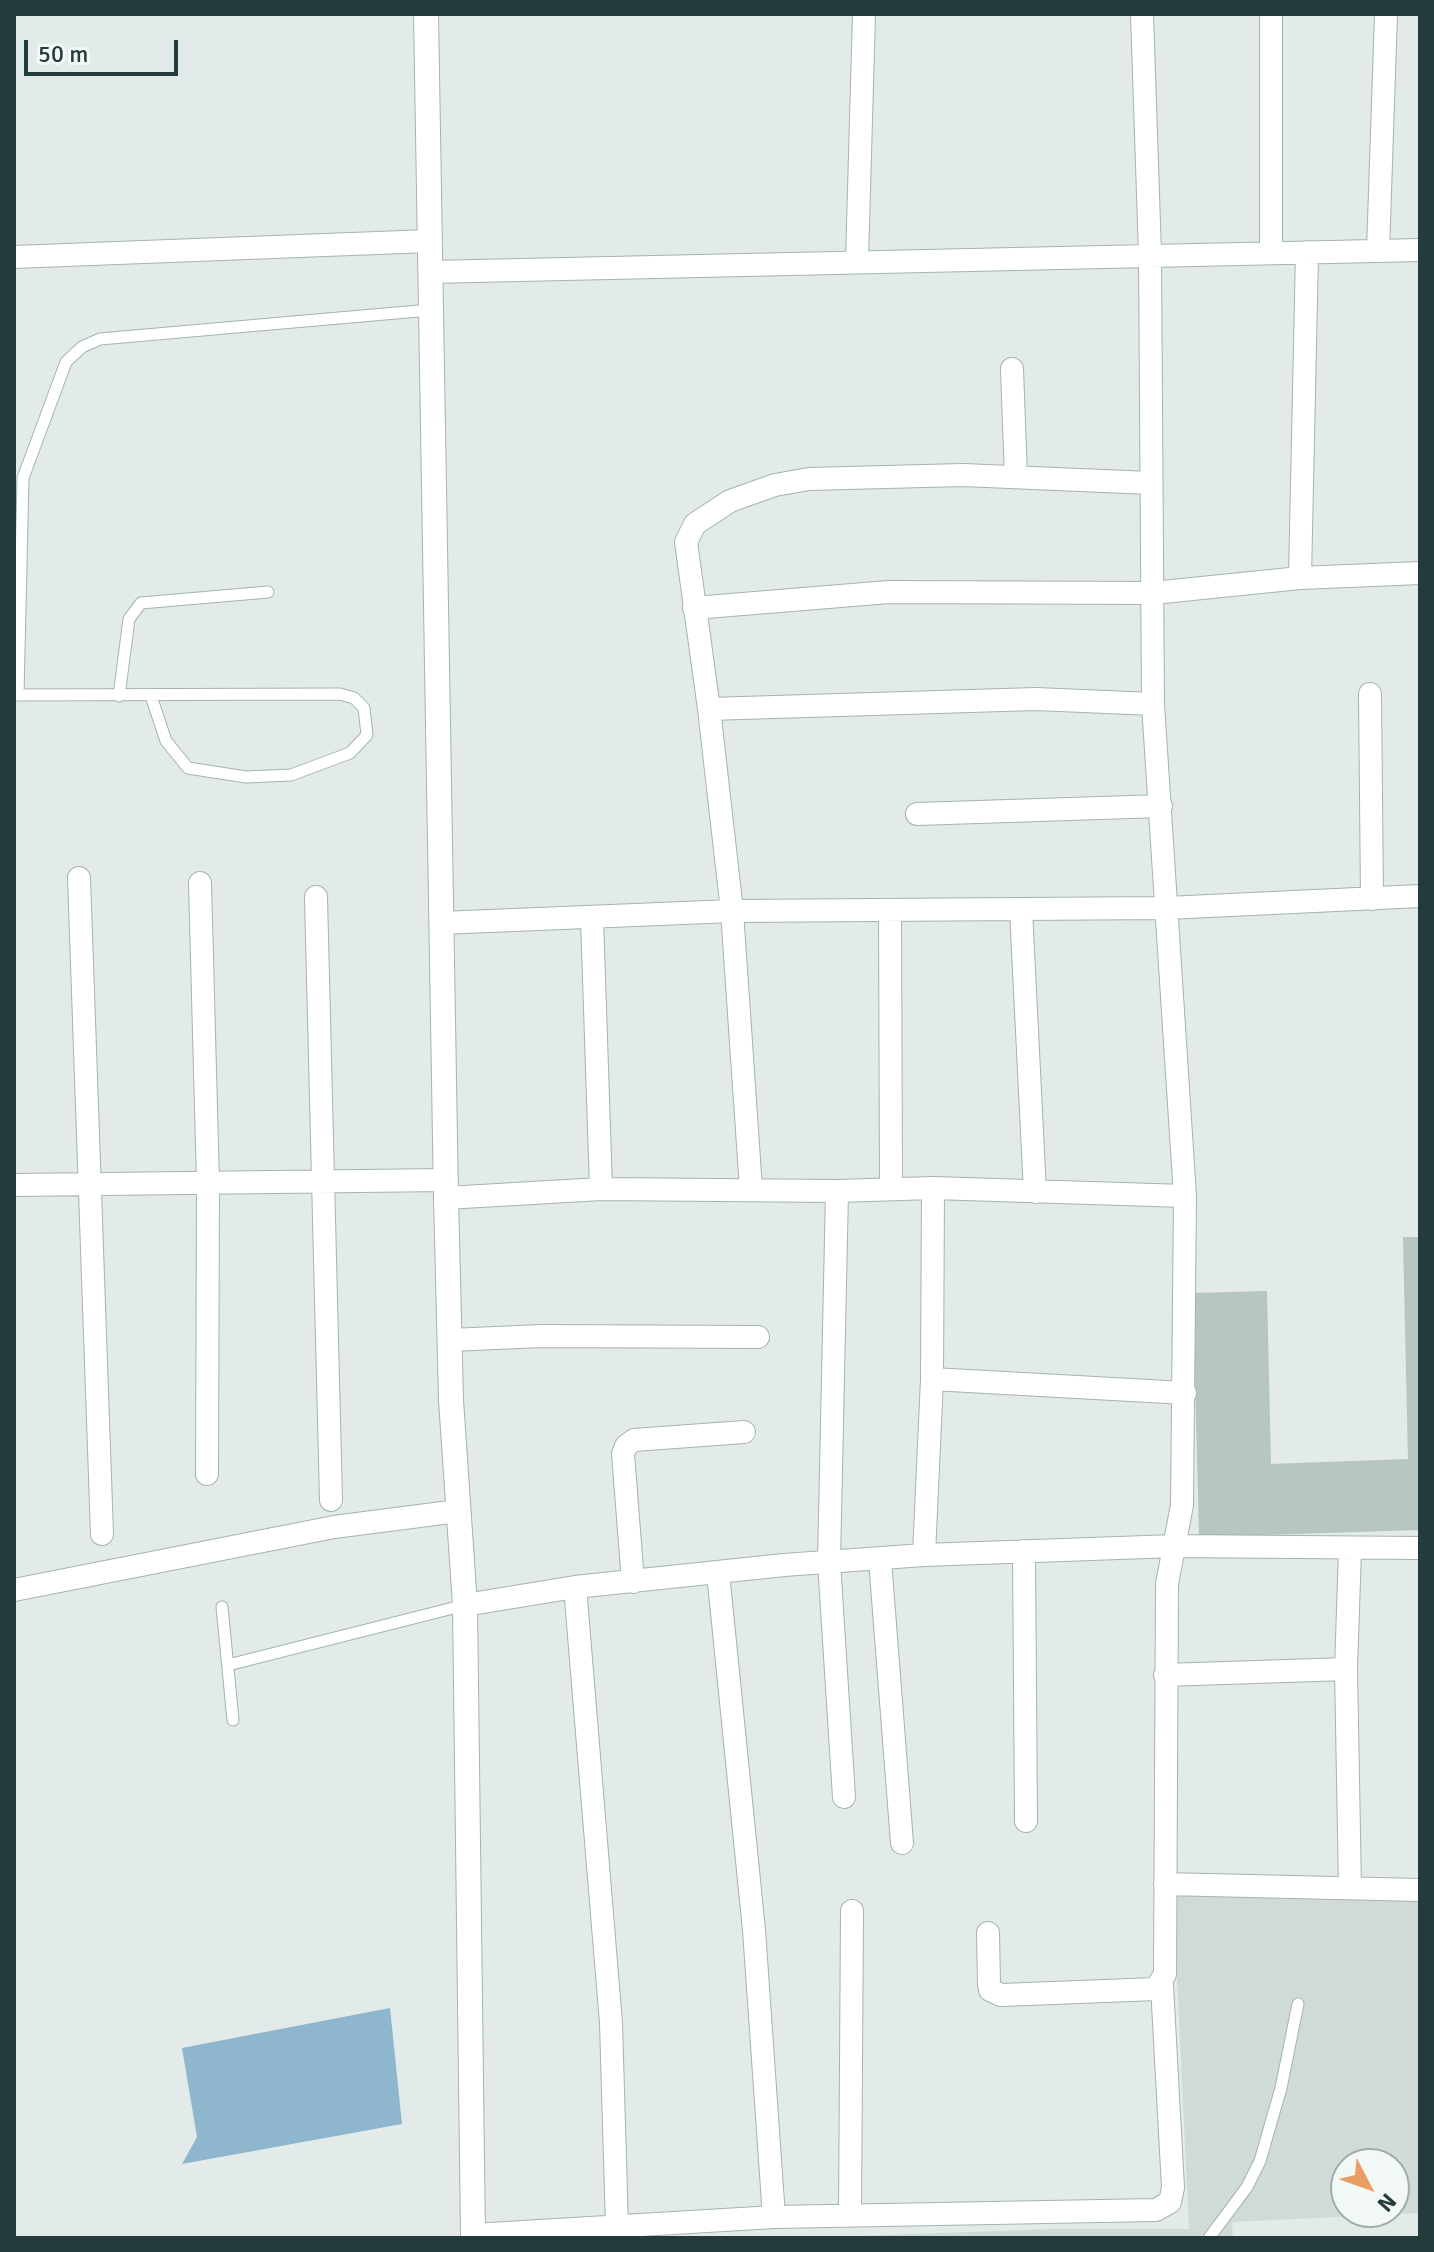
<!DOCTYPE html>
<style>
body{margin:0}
#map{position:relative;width:1434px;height:2252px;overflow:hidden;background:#e2ebe9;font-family:Signika,sans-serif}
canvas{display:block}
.frame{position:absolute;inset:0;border:16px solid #233b3a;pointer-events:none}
.north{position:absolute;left:1330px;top:2148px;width:80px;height:80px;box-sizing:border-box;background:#f2f8f6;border:2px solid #9facab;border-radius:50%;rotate:131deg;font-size:22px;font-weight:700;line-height:32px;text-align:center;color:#233b3a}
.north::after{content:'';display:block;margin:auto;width:28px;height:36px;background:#e99f63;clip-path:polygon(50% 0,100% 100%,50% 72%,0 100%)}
.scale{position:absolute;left:24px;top:40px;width:154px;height:36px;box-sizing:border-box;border:4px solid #233b3a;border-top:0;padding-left:10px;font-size:24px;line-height:28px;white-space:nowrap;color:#233b3a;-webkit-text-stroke:6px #f2f8f6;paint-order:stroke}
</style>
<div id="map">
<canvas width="1434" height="2252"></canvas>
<div class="frame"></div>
<div class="north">N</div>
<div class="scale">50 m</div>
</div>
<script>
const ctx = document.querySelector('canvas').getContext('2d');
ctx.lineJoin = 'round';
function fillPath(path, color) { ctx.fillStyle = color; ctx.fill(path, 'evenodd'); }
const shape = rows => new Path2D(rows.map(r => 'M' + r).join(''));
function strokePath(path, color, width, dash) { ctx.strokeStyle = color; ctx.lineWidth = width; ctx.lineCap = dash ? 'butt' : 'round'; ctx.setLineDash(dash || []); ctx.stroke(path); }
fillPath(shape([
 [1173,1893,1420,1900,1420,2213,1232,2222,1233,2238,801,2238,1050,2229,1189,2229],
 [1346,2164,1394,2164,1394,2212,1346,2212]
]), '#d0dbd8');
fillPath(shape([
 [390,2008,402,2124,182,2164,197,2137,182,2048]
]), '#8eb6cd');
const building = shape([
 [1404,1238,1420,1238,1420,1529,1200,1536,1194,1294,1266,1292,1270,1465,1409,1460,1404,1238]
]);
fillPath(building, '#b8c6c3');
strokePath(building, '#b5c5c1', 2);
const service = shape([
 [14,695,340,694,354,698,364,708,367,735,350,753,291,775,246,777,188,768,166,741,151,696],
 [18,695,23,478,66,362,82,347,100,339,430,310],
 [119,696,129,619,141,603,268,592],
 [222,1607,233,1720],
 [228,1665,465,1605],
 [1209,2238,1247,2187,1260,2161,1281,2088,1298,2004]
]);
const minor = shape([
 [1271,14,1271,252],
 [1378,251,1386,14],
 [14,257,429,241],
 [857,260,864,14],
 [430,272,1420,250],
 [1012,369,1016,477],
 [1300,578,1307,252],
 [694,608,889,592,1153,593,1300,578,1420,573],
 [1370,694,1372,899],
 [709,709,1036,699,1153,704],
 [917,814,1161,806],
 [79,878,102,1534],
 [200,883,208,1183,207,1474],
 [316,897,331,1500],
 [1021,910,1035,1192],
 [890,911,891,1189],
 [592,918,601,1189],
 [441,923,732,911,1167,908,1420,896],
 [14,1185,446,1180],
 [751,1189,732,911,709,709,686,542,695,524,730,501,775,485,809,479,963,475,1150,483],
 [837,1191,829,1562,844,1797],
 [446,1198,601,1189,837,1191,933,1188,1185,1196],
 [450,1340,542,1336,758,1337],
 [932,1379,1185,1393],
 [1024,1551,1026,1821],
 [924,1555,932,1379,933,1188],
 [880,1560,902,1843],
 [718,1573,754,1930,774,2217],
 [633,1582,623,1454,626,1446,634,1440,744,1432],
 [575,1587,611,2023,617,2227],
 [14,1590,334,1527,458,1511],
 [465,1605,575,1587,784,1565,924,1555,1174,1546,1420,1548],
 [1165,1675,1346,1669],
 [1165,1884,1420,1890],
 [1350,1888,1346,1669,1350,1550],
 [988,1933,989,1984,990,1990,1001,1995,1156,1989,1165,1974,1167,1584,1182,1505,1185,1196,1153,704,1150,254,1142,14],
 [850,2215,852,1911],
 [473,2235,774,2217,1156,2210,1170,2202,1173,2188,1162,1985]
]);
const tertiary = shape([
 [426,14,446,1198,451,1400,465,1605,473,2238]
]);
strokePath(service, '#a5b3b1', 13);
strokePath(minor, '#a5b3b1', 24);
strokePath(tertiary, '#a5b3b1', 26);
strokePath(service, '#fff', 11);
strokePath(minor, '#fff', 22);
strokePath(tertiary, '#fff', 24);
</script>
